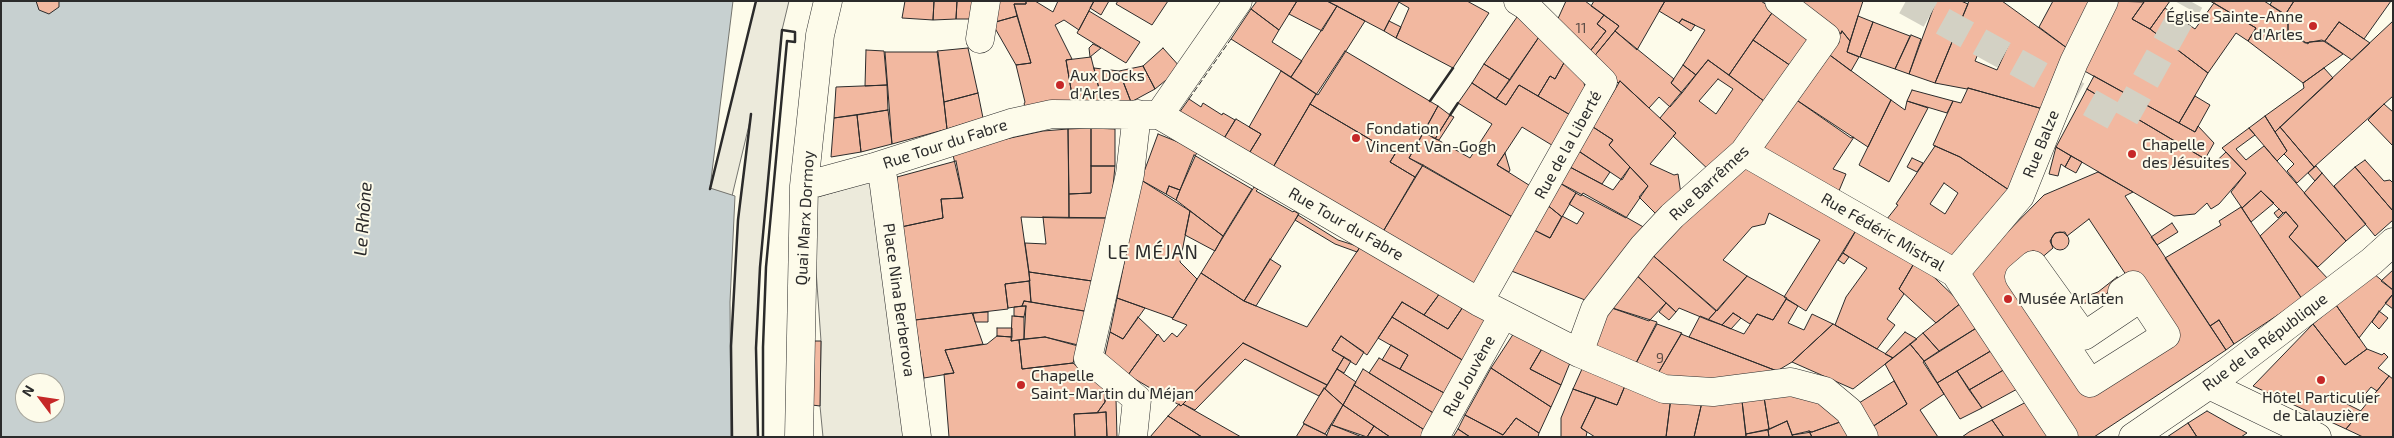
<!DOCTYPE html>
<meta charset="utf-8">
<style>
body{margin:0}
#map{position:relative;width:2394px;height:438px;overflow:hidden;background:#fdfbea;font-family:"Exo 2",sans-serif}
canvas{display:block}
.frame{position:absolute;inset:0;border:2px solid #2b2b2b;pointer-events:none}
.north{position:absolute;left:15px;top:373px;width:50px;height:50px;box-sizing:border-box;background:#fdfbea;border:1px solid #a9a89e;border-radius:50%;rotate:301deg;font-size:14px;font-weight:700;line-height:20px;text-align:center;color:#2b2b2b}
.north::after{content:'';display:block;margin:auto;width:18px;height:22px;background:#c62828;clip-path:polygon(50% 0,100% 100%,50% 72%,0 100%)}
</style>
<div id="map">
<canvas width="2394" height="438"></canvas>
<div class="frame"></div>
<div class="north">N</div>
</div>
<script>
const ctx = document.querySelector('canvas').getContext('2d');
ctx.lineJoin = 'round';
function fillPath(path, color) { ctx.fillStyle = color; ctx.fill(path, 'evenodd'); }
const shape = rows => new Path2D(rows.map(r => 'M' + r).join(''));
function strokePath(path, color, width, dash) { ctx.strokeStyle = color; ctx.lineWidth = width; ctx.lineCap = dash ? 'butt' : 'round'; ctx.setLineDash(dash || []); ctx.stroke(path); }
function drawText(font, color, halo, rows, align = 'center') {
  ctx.font = font + ' "Exo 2",sans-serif'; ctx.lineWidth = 4; ctx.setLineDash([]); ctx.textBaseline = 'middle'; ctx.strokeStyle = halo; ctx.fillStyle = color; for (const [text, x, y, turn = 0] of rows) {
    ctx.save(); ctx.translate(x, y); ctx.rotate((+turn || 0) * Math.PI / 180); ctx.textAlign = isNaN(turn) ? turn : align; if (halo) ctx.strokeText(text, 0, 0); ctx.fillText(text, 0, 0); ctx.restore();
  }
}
const parking = shape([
 [756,1,789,1,782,30,760,267,756,348,758,437,732,437,731,346,738,220,750,121,732,196,710,189,756,1],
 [883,178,904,251,924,378,917,437,823,437,820,406,821,341,811,199,883,178]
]);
fillPath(parking, '#eceadb');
strokePath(parking, '#74746e', 1);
const water = shape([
 [1,1,733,1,710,188,735,196,730,302,731,437,1,437,1,1],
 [25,383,55,383,55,413,25,413,25,383]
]);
fillPath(water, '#c7d0d0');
strokePath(water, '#74746e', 1);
const building = shape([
 [36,1,59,1,59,7,49,14,39,10,36,1],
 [905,1,934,1,933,20,902,18,905,1],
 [934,1,957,1,956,19,933,20,934,1],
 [957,1,981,1,980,19,956,19,957,1],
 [994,1,1026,1,1026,4,1014,4,1017,16,992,23,994,1],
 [1026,1,1035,1,1053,12,1058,1,1094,1,1079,30,1064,20,1055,25,1072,59,1066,60,1073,101,1026,107,1024,104,1025,102,1016,65,1031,63,1014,4,1026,4,1026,1],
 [1094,1,1109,1,1101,15,1090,8,1094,1],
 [1118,1,1168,1,1152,25,1116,4,1118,1],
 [1257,1,1297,1,1279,30,1251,9,1257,1],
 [1297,1,1327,1,1337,6,1322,31,1289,14,1297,1],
 [1327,1,1397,1,1399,2,1384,31,1327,1],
 [1467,1,1489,13,1453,68,1396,38,1409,8,1397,1,1467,1],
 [1566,1,1585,1,1604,15,1597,24,1606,31,1587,55,1556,23,1566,1],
 [1594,1,1665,1,1637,50,1615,31,1619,26,1591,6,1594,1],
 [1665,1,1761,1,1774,10,1729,75,1708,60,1696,75,1683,65,1705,30,1682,19,1679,23,1659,11,1665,1],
 [1794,1,1863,1,1850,41,1842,31,1841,34,1794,1],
 [1936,1,1961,1,1968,4,1935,83,1909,74,1936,1],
 [1969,1,2002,1,2071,51,2043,109,1968,88,1967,89,1935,83,1969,1],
 [1987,32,2009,44,1997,70,1975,61,1987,32],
 [2053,1,2095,1,2071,51,2039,27,2053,1],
 [2112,1,2144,2,2132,19,2150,29,2208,73,2179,123,2079,68,2112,1],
 [2141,1,2170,1,2150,29,2132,19,2144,2,2141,1],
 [2210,1,2264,1,2288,16,2288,31,2305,43,2322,40,2343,54,2303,83,2248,41,2256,28,2210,1],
 [2272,1,2294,1,2285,15,2270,5,2272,1],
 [2294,1,2391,1,2364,39,2339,22,2325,41,2309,42,2308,44,2288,31,2288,16,2285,15,2294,1],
 [2214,3,2256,28,2248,41,2236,33,2208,73,2150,29,2165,8,2195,29,2214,3],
 [1337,6,1365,21,1318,95,1291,77,1337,6],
 [1251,9,1279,30,1272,42,1302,61,1291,77,1231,39,1251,9],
 [1774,10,1813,40,1794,68,1753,40,1774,10],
 [1089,11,1140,42,1126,63,1077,33,1089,11],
 [1604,15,1619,26,1592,59,1587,55,1606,31,1597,24,1604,15],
 [1017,16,1031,63,1016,65,992,23,1017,16],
 [1858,16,1873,22,1860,57,1847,52,1858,16],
 [1517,17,1539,37,1510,80,1484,64,1517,17],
 [1682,19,1695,25,1691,31,1679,23,1682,19],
 [1389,21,1401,27,1396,38,1384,31,1389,21],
 [2393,21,2393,96,2314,167,2280,127,2393,21],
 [1873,22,1910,36,1895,69,1860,57,1873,22],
 [2339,22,2370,43,2352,60,2325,41,2339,22],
 [1615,31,1674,79,1671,83,1682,93,1670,107,1659,97,1649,108,1620,81,1618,83,1592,59,1615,31],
 [1842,31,1850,41,1847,52,1859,57,1851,71,1827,53,1842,31],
 [1911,35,1921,39,1909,74,1895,69,1911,35],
 [1539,37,1565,61,1555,79,1550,76,1538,96,1519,85,1506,105,1496,99,1539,37],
 [1753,40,1794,68,1768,104,1729,75,1753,40],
 [1093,44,1101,48,1090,57,1089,48,1093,44],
 [968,48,978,93,944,102,937,51,968,48],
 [1163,48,1181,68,1155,89,1143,66,1163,48],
 [866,50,884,51,887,85,865,86,866,50],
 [1345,51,1438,106,1409,158,1423,165,1415,177,1390,162,1395,154,1310,104,1345,51],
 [885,52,938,52,947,129,892,144,885,52],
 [1827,53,1891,100,1868,147,1795,99,1827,53],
 [1091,57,1102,101,1073,101,1066,60,1091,57],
 [1708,60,1768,104,1711,172,1673,136,1676,133,1660,118,1708,60],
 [1718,79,1733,89,1716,114,1699,101,1718,79],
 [1565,61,1583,78,1586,92,1572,116,1538,96,1550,76,1555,79,1565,61],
 [1484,64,1510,80,1496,99,1472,83,1484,64],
 [1683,65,1696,75,1682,93,1671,83,1683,65],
 [1143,66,1155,89,1131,102,1119,71,1143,66],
 [1094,68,1119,71,1131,102,1102,101,1094,68],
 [2324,68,2333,78,2275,132,2265,116,2304,88,2303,83,2324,68],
 [1281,71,1316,94,1272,169,1248,155,1261,134,1249,127,1281,71],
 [2094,76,2195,132,2198,126,2214,143,2205,159,2087,89,2094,76],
 [1620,81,1676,133,1650,164,1674,175,1678,174,1681,194,1659,217,1639,197,1648,186,1609,145,1613,140,1593,127,1620,81],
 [1472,83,1506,105,1519,85,1572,116,1555,147,1522,127,1497,165,1532,187,1514,218,1409,158,1424,132,1470,158,1492,124,1458,103,1472,83],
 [887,85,888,110,834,118,836,87,887,85],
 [1968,88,2043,109,2009,190,1960,157,1933,145,1953,101,1961,103,1968,88],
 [2087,89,2205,159,2209,168,2226,152,2246,173,2219,204,2211,209,2207,203,2195,214,2174,216,2056,147,2087,89],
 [1912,90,1953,101,1947,113,1907,101,1912,90],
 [978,93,983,118,947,129,944,102,978,93],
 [2195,96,2210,105,2195,132,2179,123,2195,96],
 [1189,99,1201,107,1203,103,1222,115,1223,113,1235,120,1223,140,1179,113,1189,99],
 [1795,99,1851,138,1854,137,1833,169,1846,174,1836,198,1755,152,1795,99],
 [1891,100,1905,110,1907,101,1928,108,1889,182,1859,165,1891,100],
 [1310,104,1395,154,1390,162,1415,177,1381,235,1272,169,1310,104],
 [2384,104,2393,112,2393,146,2368,120,2384,104],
 [1438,106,1450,115,1435,139,1424,132,1438,106],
 [888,110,892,144,861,152,857,115,888,110],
 [857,115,861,152,831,157,834,118,857,115],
 [1450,115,1454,117,1439,140,1435,139,1450,115],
 [2265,116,2287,151,2277,161,2249,128,2265,116],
 [1236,119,1261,134,1248,155,1223,140,1236,119],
 [1593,127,1613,140,1609,145,1630,167,1622,180,1577,150,1593,127],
 [2280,127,2314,167,2297,183,2287,171,2294,164,2284,154,2287,151,2275,132,2280,127],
 [1091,128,1115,129,1115,166,1091,166,1091,128],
 [1091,128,1091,193,1069,194,1068,129,1091,128],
 [2249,128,2255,135,2236,149,2246,160,2264,146,2346,241,2318,267,2289,237,2298,226,2286,212,2283,213,2261,191,2242,208,2231,192,2246,173,2222,148,2249,128],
 [1068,129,1069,218,1021,217,1030,281,1005,284,1008,309,915,320,901,227,943,218,941,199,963,198,953,155,978,145,1043,131,1068,129],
 [1158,134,1198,150,1180,190,1169,186,1166,194,1141,180,1158,134],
 [1935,146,1960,157,2009,190,1953,262,1883,224,1898,205,1896,204,1935,146],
 [1944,183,1958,193,1945,214,1930,204,1944,183],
 [2056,147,2071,156,2065,167,2061,164,2058,176,2049,174,2056,147],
 [1577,150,1610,172,1602,184,1568,166,1577,150],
 [1505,153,1510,170,1509,172,1497,165,1505,153],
 [1194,155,1252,189,1223,236,1176,200,1194,155],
 [2071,156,2082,162,2076,173,2065,167,2071,156],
 [1912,158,1923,163,1917,172,1907,167,1912,158],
 [2365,160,2384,181,2390,180,2393,183,2393,211,2355,167,2365,160],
 [956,161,963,198,941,199,943,218,901,227,897,177,956,161],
 [1423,165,1514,218,1472,290,1381,235,1423,165],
 [1744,165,1858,227,1806,311,1784,297,1820,240,1769,213,1765,224,1752,227,1723,260,1747,276,1717,311,1649,252,1744,165],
 [1091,166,1115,166,1110,218,1069,218,1069,194,1091,193,1091,166],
 [1568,166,1613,190,1630,167,1648,186,1626,218,1558,182,1568,166],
 [2316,166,2322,173,2315,181,2308,173,2316,166],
 [2355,167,2393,211,2393,220,2375,236,2334,186,2355,167],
 [2098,172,2133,192,2125,196,2226,350,2094,437,2077,437,1968,272,2044,195,2098,172],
 [2089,219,2166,335,2090,383,2019,277,2053,248,2050,241,2055,233,2065,232,2067,236,2089,219],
 [2322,173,2366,224,2346,241,2304,193,2322,173],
 [1141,180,1190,211,1180,262,1197,279,1173,318,1117,298,1141,180],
 [1558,182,1576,193,1562,217,1546,204,1558,182],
 [1169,186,1180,190,1176,200,1166,194,1169,186],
 [1254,187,1258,189,1256,191,1293,212,1294,211,1299,214,1244,301,1201,273,1254,187],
 [2261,191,2274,203,2251,222,2242,208,2261,191],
 [1576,193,1581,196,1583,193,1647,229,1585,300,1509,270,1532,229,1550,238,1562,216,1577,224,1584,213,1569,204,1576,193],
 [1546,204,1562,217,1550,238,1532,229,1546,204],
 [2241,207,2302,299,2234,344,2219,320,2210,326,2165,258,2221,225,2219,221,2241,207],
 [2279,209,2283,213,2278,218,2274,213,2279,209],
 [1190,211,1223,236,1215,251,1185,235,1190,211],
 [2286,212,2298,226,2289,237,2329,280,2302,299,2260,236,2286,212],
 [1298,215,1338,240,1360,247,1357,252,1335,244,1295,220,1298,215],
 [1043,217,1110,218,1099,282,1029,272,1025,243,1046,244,1043,217],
 [2172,223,2178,232,2157,245,2151,237,2172,223],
 [1858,227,1916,260,1899,289,1904,294,1887,319,1895,325,1877,349,1835,325,1846,297,1867,268,1843,253,1858,227],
 '2051 241a9 9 0 1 1 18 0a9 9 0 1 1-18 0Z',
 [1360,247,1440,293,1424,315,1402,302,1367,355,1341,336,1332,350,1344,357,1327,385,1243,343,1181,406,1128,375,1158,334,1164,342,1172,333,1177,337,1187,325,1172,319,1201,273,1244,301,1307,327,1360,247],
 [1649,252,1716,311,1708,320,1679,308,1676,312,1632,271,1649,252],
 [1843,253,1849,257,1844,264,1838,260,1843,253],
 [1270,259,1281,266,1256,306,1244,301,1270,259],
 [1916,260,1961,303,1936,323,1899,289,1916,260],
 [2393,270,2393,290,2381,281,2393,270],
 [1632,271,1666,303,1649,321,1606,306,1632,271],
 [1029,272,1099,282,1090,312,1031,302,1029,272],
 [2373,273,2393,290,2393,294,2359,338,2336,305,2373,273],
 [1747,276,1787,298,1773,320,1757,314,1750,324,1733,313,1722,325,1708,320,1747,276],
 [2117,277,2122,281,2100,299,2082,304,2073,301,2074,295,2084,297,2098,292,2117,277],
 [1029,281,1031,302,1024,301,1022,306,1008,308,1005,284,1029,281],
 [1440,293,1465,304,1448,329,1424,315,1440,293],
 [2393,294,2393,309,2385,303,2393,294],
 [1117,298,1145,308,1123,339,1110,332,1117,298],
 [1786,299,1798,306,1788,323,1804,330,1812,314,1833,324,1792,362,1777,371,1689,337,1700,316,1744,334,1757,314,1773,320,1786,299],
 [1024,301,1090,312,1078,345,1045,337,1024,339,1026,306,1022,306,1024,301],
 [1402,302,1448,329,1465,304,1489,317,1464,361,1392,317,1402,302],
 [1666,303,1676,312,1669,320,1659,312,1666,303],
 [1961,303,1978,327,1939,351,1923,333,1961,303],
 [2336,305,2367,349,2345,365,2313,324,2336,305],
 [1026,306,1024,317,1014,316,1014,307,1026,306],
 [1606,306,1657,322,1635,365,1590,343,1606,306],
 [2379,311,2388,318,2379,329,2372,322,2379,311],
 [988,312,988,322,975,322,973,313,988,312],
 [972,313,983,344,945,350,954,373,924,378,915,320,972,313],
 [1733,313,1741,318,1731,329,1722,325,1733,313],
 [1012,316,1024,317,1024,339,1011,341,1012,316],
 [1138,317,1157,335,1128,375,1104,359,1110,332,1123,339,1138,317],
 [1392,317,1464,361,1446,394,1400,369,1408,355,1378,338,1392,317],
 [2219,320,2234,344,2226,350,2210,326,2219,320],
 [1657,324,1682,333,1657,375,1635,365,1657,324],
 [1833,324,1835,325,1893,358,1853,389,1792,362,1833,324],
 [2313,324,2345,365,2367,349,2382,355,2384,353,2388,357,2378,368,2389,376,2377,391,2371,387,2358,403,2345,394,2339,400,2361,411,2346,429,2253,386,2313,324],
 [1978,327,1994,349,1937,383,1923,362,1978,327],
 [997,328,1012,328,1012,337,997,336,997,328],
 [1905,332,1917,339,1893,358,1885,354,1905,332],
 [1514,333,1543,347,1530,369,1561,385,1551,407,1491,368,1514,333],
 [1923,333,1939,351,1924,361,1910,344,1923,333],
 [1681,334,1777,371,1714,384,1657,375,1681,334],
 [997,336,1012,337,1011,341,1019,340,1022,369,1073,363,1105,390,1105,402,1097,413,1074,414,1075,437,949,437,944,374,954,373,945,350,987,344,997,336],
 [1341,336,1364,352,1356,365,1332,350,1341,336],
 [1045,337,1078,346,1073,363,1022,369,1019,340,1045,337],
 [813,341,821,341,820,406,812,405,813,341],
 [1243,343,1327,385,1319,396,1245,359,1195,410,1183,404,1243,343],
 [1910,344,1924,361,1944,394,1920,410,1938,437,1874,437,1869,429,1907,404,1885,364,1910,344],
 [1391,345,1408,355,1400,369,1382,360,1391,345],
 [1543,347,1572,358,1561,385,1530,369,1543,347],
 [1994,349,2007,368,1969,390,1957,371,1994,349],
 [1344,357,1351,361,1344,373,1337,369,1344,357],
 [1379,358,1446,394,1435,414,1369,373,1379,358],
 [1491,368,1551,407,1539,433,1516,418,1503,435,1465,415,1491,368],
 [2007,368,2021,387,1982,408,1969,390,2007,368],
 [1337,369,1356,382,1343,405,1325,389,1337,369],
 [1363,369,1435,414,1426,431,1354,385,1363,369],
 [1582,369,1627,381,1617,405,1573,389,1582,369],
 [1957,371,1982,408,1960,419,1937,383,1957,371],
 [2389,376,2393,379,2393,437,2363,437,2346,429,2389,376],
 [1627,381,1671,397,1666,437,1595,437,1581,428,1596,397,1617,405,1627,381],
 [1894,381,1907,404,1869,429,1859,403,1894,381],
 [1354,385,1426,431,1422,437,1390,437,1343,405,1354,385],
 [1324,388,1343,405,1325,434,1303,423,1324,388],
 [1573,389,1596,397,1581,428,1587,432,1586,437,1561,437,1561,418,1573,389],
 [1105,390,1116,399,1117,437,1107,437,1106,412,1097,413,1105,402,1105,390],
 [1803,393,1828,405,1840,422,1812,432,1792,435,1787,421,1769,429,1764,397,1803,393],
 [1671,397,1702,402,1694,437,1666,437,1671,397],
 [1764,397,1769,429,1746,434,1742,401,1764,397],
 [2030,400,2054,437,2004,437,1992,420,2030,400],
 [1742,401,1746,437,1694,437,1702,402,1742,401],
 [1179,404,1181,406,1183,404,1241,437,1202,437,1168,416,1179,404],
 [1343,405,1374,426,1367,437,1332,425,1343,405],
 [2207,411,2230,424,2247,433,2241,437,2197,437,2188,423,2207,411],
 [1106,412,1107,437,1075,437,1074,414,1106,412],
 [1465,415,1503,435,1516,418,1539,433,1538,437,1470,437,1458,429,1465,415],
 [1168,416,1202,437,1150,437,1168,416],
 [1992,420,2004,437,1962,437,1969,432,1992,420],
 [1787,421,1793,437,1769,437,1768,430,1787,421],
 [1840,422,1850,437,1812,437,1809,431,1812,432,1840,422],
 [2188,423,2197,437,2167,437,2188,423],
 [1304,424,1327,435,1326,437,1296,437,1304,424],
 [1331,425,1332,425,1362,437,1326,437,1331,425],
 [1374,426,1390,437,1367,437,1374,426],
 [1458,429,1470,437,1453,437,1458,429],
 [1768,430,1769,437,1746,437,1746,434,1768,430],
 [1809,431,1812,437,1793,437,1792,435,1809,431]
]);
fillPath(building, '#f2b8a0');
strokePath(building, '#2b2b2b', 1);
strokePath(shape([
 [1906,1,2123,121,2190,1]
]), '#d3d1c4', 28, [28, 14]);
const minor = shape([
 [980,39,986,1],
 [1159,115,1238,1],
 [1744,152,1955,273,2064,437],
 [874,167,883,178,917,437],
 [804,186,874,167,1011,123,1052,114,1159,115,1479,302,1579,353,1664,389,1713,392,1791,382,1825,391,1849,411,1864,437],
 [2033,265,2084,336,2130,305,2122,292,2133,285,2166,335,2090,383,2019,277,2033,265],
 [1955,273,2020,196,2074,62,2104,1],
 [1479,302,1603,82,1526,6,1518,1],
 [1579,353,1595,309,1643,247,1672,216,1744,152,1826,37,1779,1],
 [2209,385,2317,437],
 [799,437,804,186,820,35,828,1],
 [1133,437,1137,399,1088,358,1130,174,1137,114],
 [1435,437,1503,315],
 [2133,437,2209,385,2372,261,2393,242]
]);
strokePath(minor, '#2b2b2b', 29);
strokePath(minor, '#fdfbea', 28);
strokePath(shape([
 [1189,99,1231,39]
]), '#2b2b2b', 1, [6, 2.5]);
strokePath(shape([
 [1430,101,1453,68],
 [1450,115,1458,103],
 [710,189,756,1],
 [732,437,731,346,738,220,751,114],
 [758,437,756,348,760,267,782,30,795,32,795,42,787,41,766,267,763,347,763,437]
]), '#2b2b2b', 2.5);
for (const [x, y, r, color] of [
 [2313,26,5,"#c62828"],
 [1060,85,5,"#c62828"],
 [1356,138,5,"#c62828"],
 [2132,154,5,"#c62828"],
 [2008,299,5,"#c62828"],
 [2321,380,5,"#c62828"],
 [1021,385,5,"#c62828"]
]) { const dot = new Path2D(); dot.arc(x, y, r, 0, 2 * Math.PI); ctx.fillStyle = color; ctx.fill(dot); strokePath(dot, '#fdfbea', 2); }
drawText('14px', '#5d4e48', null, [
 ["11",1581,28],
 ["9",1660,358]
]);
drawText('16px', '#2b2b2b', '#fdfbea', [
 ["Église Sainte-Anne",2303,17,"right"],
 ["d'Arles",2303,35,"right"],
 ["Aux Docks",1070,76],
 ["d'Arles",1070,94],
 ["Fondation",1366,129],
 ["Vincent Van-Gogh",1366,147],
 ["Chapelle",2142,145],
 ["des Jésuites",2142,163],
 ["Musée Arlaten",2018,299],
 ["Chapelle",1031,376],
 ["Saint-Martin du Méjan",1031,394],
 ["Hôtel Particulier",2321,398,"center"],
 ["de Lalauzière",2321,416,"center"]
], 'left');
drawText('16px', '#2b2b2b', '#fdfbea', [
 ["Rue Tour du Fabre",945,144,-18],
 ["Rue Balze",2041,144,-68],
 ["Rue de la Liberté",1568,145,-61],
 ["Rue Barrêmes",1709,183,-43],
 ["Quai Marx Dormoy",805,218,-87],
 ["Rue Tour du Fabre",1346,224,30],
 ["Rue Fédéric Mistral",1883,232,30],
 ["Place Nina Berberova",899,300,82],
 ["Rue de la République",2265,342,-37],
 ["Rue Jouvène",1469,376,-61]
]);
drawText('italic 18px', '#2b2b2b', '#fdfbea', [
 ["Le Rhône",363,219,-86]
]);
ctx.letterSpacing = '1px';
drawText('19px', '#2b2b2b', '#fdfbea', [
 ["LE MÉJAN",1153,253]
]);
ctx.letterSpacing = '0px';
</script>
